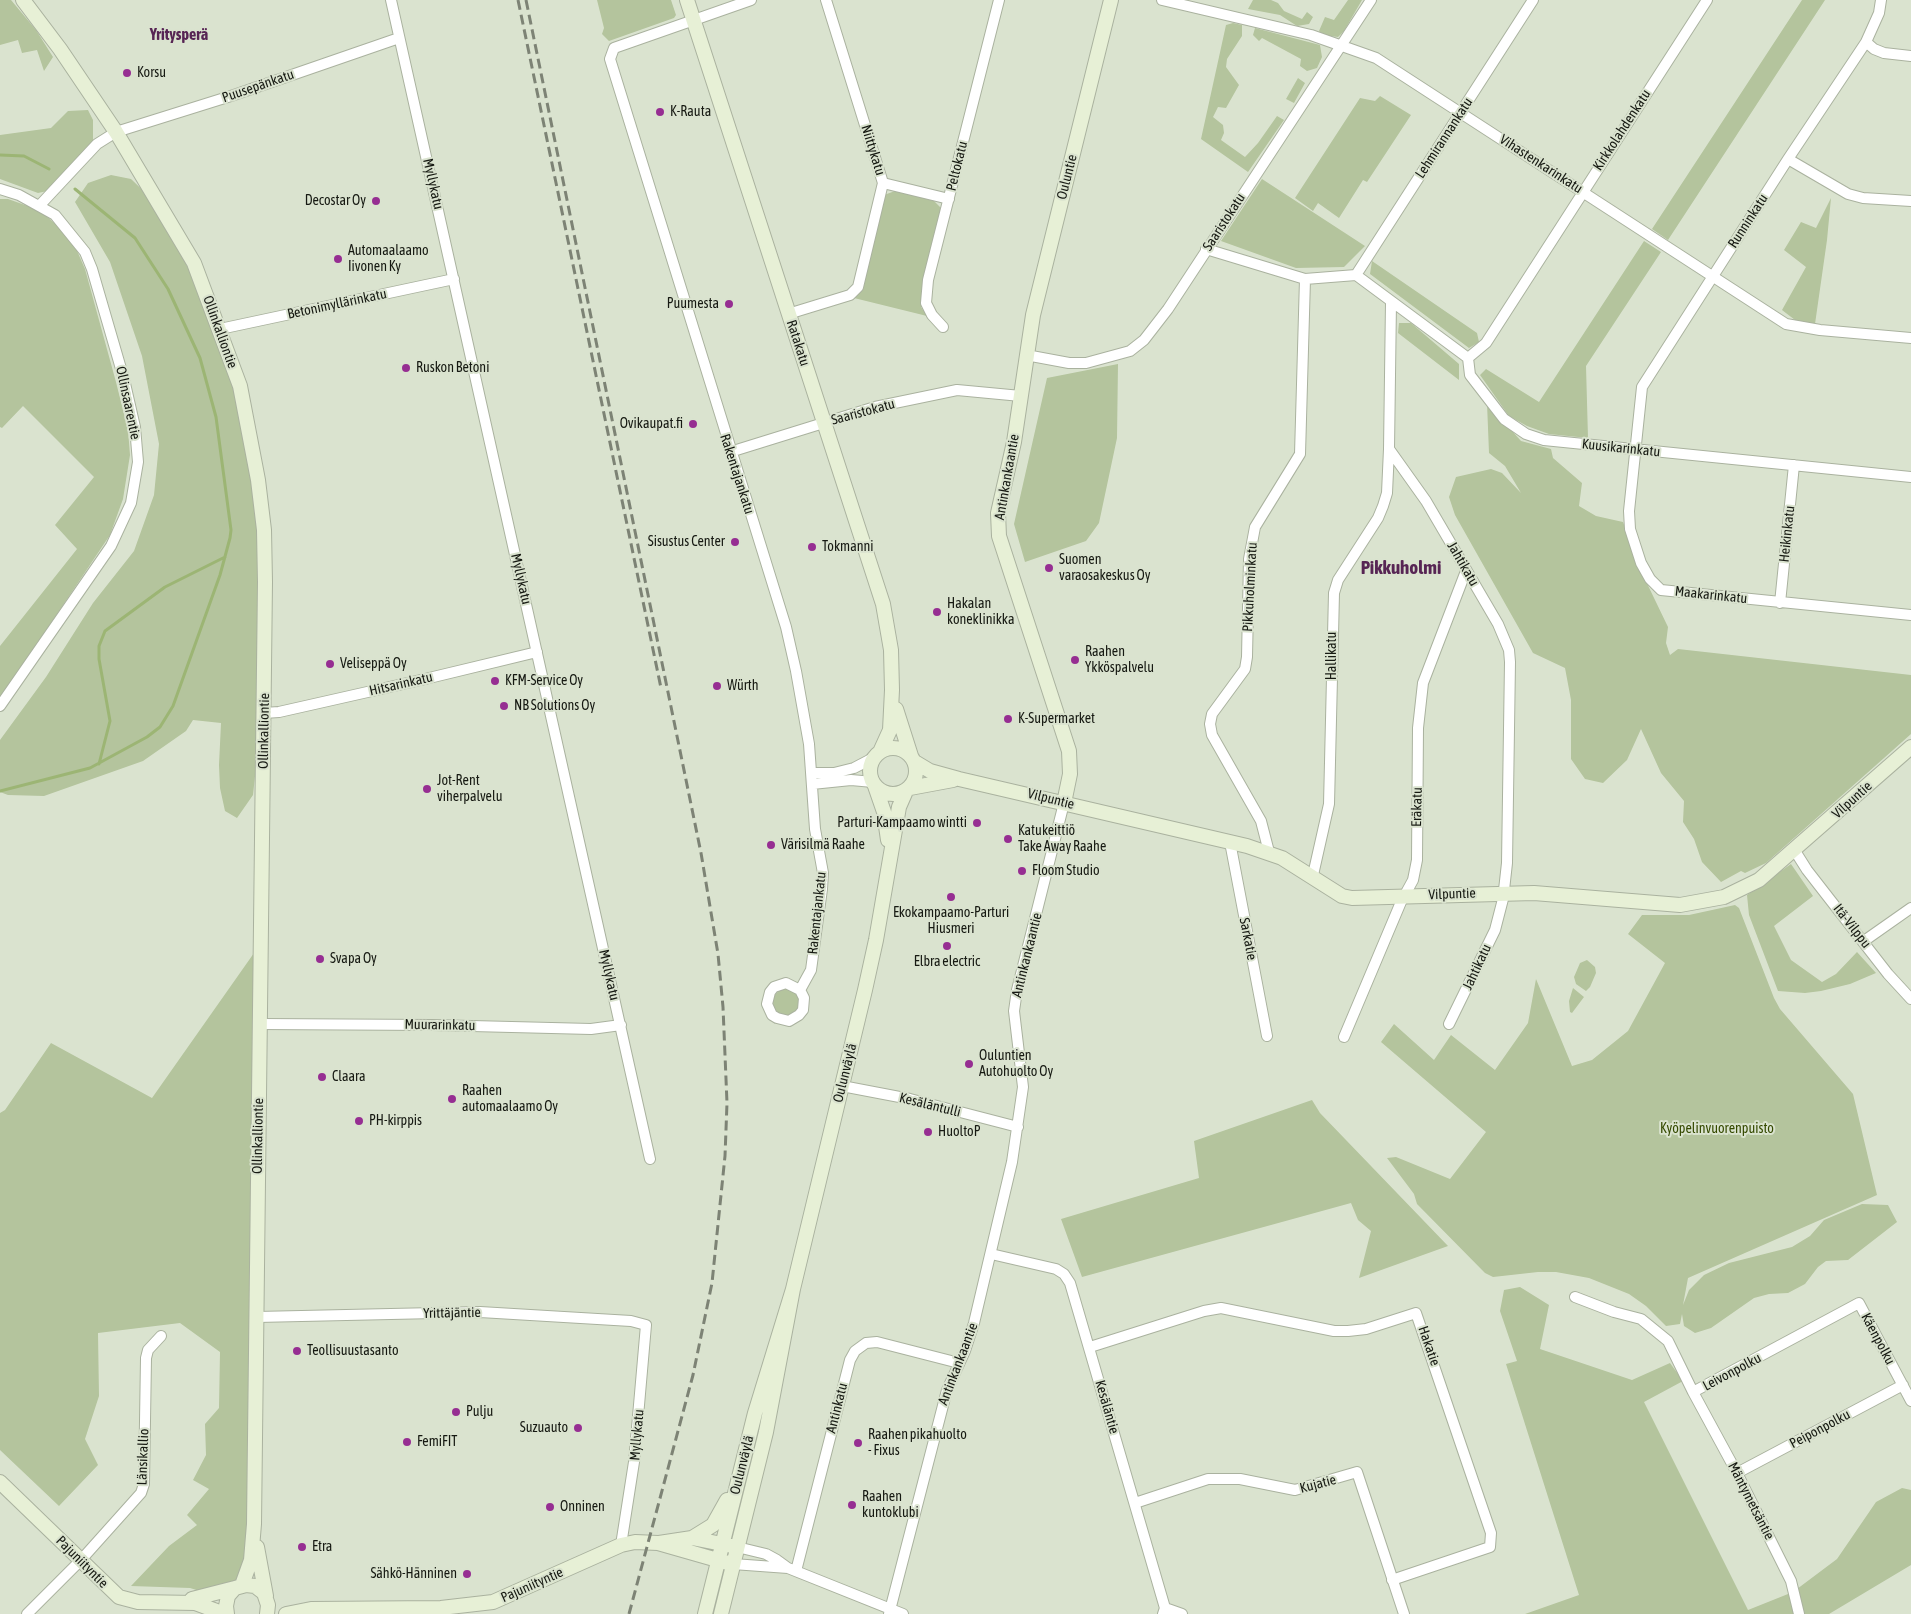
<!DOCTYPE html>
<meta charset="utf-8">
<style>
body{margin:0}
canvas{display:block;background:#dae3cf}
</style>
<canvas width="1911" height="1614"></canvas>
<script>
const ctx = document.querySelector('canvas').getContext('2d');
ctx.lineJoin = 'round';
function fillPath(path, color) { ctx.fillStyle = color; ctx.fill(path, 'evenodd'); }
const shape = rows => new Path2D(rows.map(r => 'M' + r).join(''));
function strokePath(path, color, width, dash) { ctx.strokeStyle = color; ctx.lineWidth = width; ctx.lineCap = dash ? 'butt' : 'round'; ctx.setLineDash(dash || []); ctx.stroke(path); }
function drawText(font, color, halo, rows, align = 'center') {
  ctx.font = font + ' "Asap Condensed",sans-serif'; ctx.lineWidth = 4; ctx.setLineDash([]); ctx.textBaseline = 'middle'; ctx.strokeStyle = halo; ctx.fillStyle = color; for (const [text, x, y, turn = 0] of rows) {
    ctx.save(); ctx.translate(x, y); ctx.rotate((+turn || 0) * Math.PI / 180); ctx.textAlign = isNaN(turn) ? turn : align; if (halo) ctx.strokeText(text, 0, 0); ctx.fillText(text, 0, 0); ctx.restore();
  }
}
fillPath(shape([
 [0,0,11,0,36,30,53,57,44,71,37,50,22,53,18,40,0,45],
 [597,0,671,0,676,15,674,18,609,41,602,34,604,28],
 [1253,0,1271,0,1278,3,1284,11,1302,19,1307,12,1313,17,1309,24,1297,26,1280,15,1248,9],
 [1348,0,1362,0,1344,31,1338,37,1322,35,1319,31,1325,17,1334,20],
 [1802,0,1825,0,1668,240,1652,229],
 [1233,23,1242,25,1242,36,1227,59,1226,67,1239,85,1226,108,1218,107,1213,117,1223,125,1224,133,1221,140,1245,157,1258,143,1277,116,1284,120,1248,172,1201,139,1226,25],
 [1255,28,1320,45,1322,57,1317,68,1307,71,1300,66,1301,59,1262,38,1259,41,1253,35],
 [1298,78,1305,83,1294,103,1286,99],
 [1380,96,1411,115,1367,182,1363,180,1339,218,1318,203,1313,211,1295,198,1360,98,1375,101],
 [88,110,93,120,93,146,52,190,38,193,0,179,0,135,51,128,68,111],
 [111,175,131,179,155,202,200,292,235,392,259,512,256,767,253,795,237,818,225,811,220,788,219,765,221,723,193,720,186,731,143,761,44,796,8,795,0,792,0,740,46,677,93,603,134,551,154,495,159,444,142,356,110,262,75,202,88,183],
 [1262,179,1365,246,1344,267,1296,268,1221,241],
 [895,191,934,201,942,209,922,287,921,307,927,316,854,298,863,290,884,195],
 [1831,198,1827,240,1815,324,1795,320,1782,310,1806,267,1784,250,1801,222,1816,228],
 [0,199,8,199,39,210,71,237,85,269,116,382,128,430,130,455,123,499,110,535,0,699,0,646,77,549,55,525,94,477,23,406,2,428,0,427],
 [1644,241,1661,252,1586,366,1588,438,1549,434,1527,426,1509,416,1480,375,1486,369,1539,402],
 [1372,261,1477,333,1479,342,1469,348,1370,274],
 [1399,323,1411,323,1459,364,1459,380,1398,333],
 [1118,364,1117,438,1099,523,1086,541,1025,562,1014,524,1047,378],
 [1487,403,1521,441,1551,449,1553,458,1582,483,1579,506,1596,516,1623,522,1642,573,1668,627,1666,643,1670,655,1678,649,1911,675,1911,734,1766,863,1745,873,1741,871,1721,882,1702,862,1694,839,1683,822,1684,801,1661,773,1641,729,1627,760,1603,783,1585,779,1571,759,1571,700,1565,668,1533,653,1455,515,1449,497,1456,477,1491,469,1502,473,1521,493,1505,466,1489,453],
 [1791,864,1813,896,1774,926,1791,960,1822,982,1836,974,1857,952,1876,973,1850,984,1821,991,1805,993,1778,991,1749,915,1747,895],
 [1735,905,1739,908,1774,998,1780,1009,1853,1094,1877,1195,1688,1278,1683,1305,1689,1290,1704,1275,1729,1263,1792,1247,1810,1236,1824,1220,1862,1204,1888,1205,1897,1222,1848,1260,1826,1261,1818,1267,1805,1284,1788,1293,1769,1294,1754,1298,1711,1328,1695,1333,1684,1326,1682,1314,1680,1324,1666,1326,1646,1306,1629,1294,1589,1278,1556,1272,1538,1272,1493,1277,1485,1273,1417,1204,1414,1194,1387,1158,1396,1157,1450,1179,1486,1132,1381,1042,1394,1024,1434,1060,1451,1035,1495,1070,1528,1023,1536,979,1572,1066,1592,1060,1628,1031,1665,963,1628,934,1642,915,1689,915],
 [254,953,248,1537,245,1569,236,1582,203,1592,190,1588,131,1586,169,1546,197,1525,187,1515,209,1489,193,1480,206,1455,205,1424,219,1408,220,1352,180,1323,98,1333,99,1396,85,1439,98,1465,59,1506,0,1450,0,1113,5,1110,51,1043,152,1098],
 [1587,960,1595,967,1596,973,1590,987,1586,991,1576,984,1574,977,1580,963],
 [1573,988,1584,997,1572,1013,1570,1012,1569,1001],
 '773 1002a13 13 0 1 1 26 0a13 13 0 1 1-26 0Z',
 [1312,1100,1320,1113,1448,1246,1359,1278,1371,1231,1358,1220,1351,1203,1082,1277,1061,1219,1199,1178,1194,1141],
 [1520,1287,1549,1305,1540,1349,1632,1380,1670,1363,1683,1381,1644,1402,1748,1610,1793,1592,1837,1559,1876,1502,1902,1488,1911,1490,1911,1565,1829,1614,1525,1614,1579,1595,1506,1364,1517,1361,1500,1311,1504,1290]
]), '#b4c49d');
strokePath(shape([
 [0,155,24,156,49,169],
 [99,764,110,721,99,659,99,646,105,631,165,587,225,557],
 [0,791,90,768,147,737,160,727,173,706,220,575,230,538,231,530,216,417,200,358,168,289,135,238,75,189]
]), '#9cb574', 3);
const street = shape([
 [391,0,650,1159],
 [751,0,614,48,610,59,786,627,796,671,809,744,815,829,823,873,822,889,811,970,800,990,804,998,803,1010,799,1015,789,1021,777,1018,772,1015,767,1004,770,992,774,987,786,983,800,990],
 [1162,0,1311,35,1376,58,1786,324,1820,330,1911,338],
 [1881,0,1879,13,1866,42,1788,159,1642,387,1629,511,1630,529,1641,563,1650,579,1661,590,1911,615],
 [1866,42,1874,49,1884,53,1911,56],
 [1788,159,1848,194,1863,198,1911,201],
 [883,183,949,199],
 [0,189,19,195,55,215,85,252,92,269,124,379,135,427,138,462,131,503,111,546,0,706],
 [40,205,97,144,116,132,231,96,399,38],
 [1206,249,1305,279,1356,275,1468,358,1470,375,1504,419,1526,434,1544,440,1911,477],
 [1356,275,1533,0],
 [1391,302,1389,449,1426,501,1498,624,1509,650,1510,662,1507,863,1503,899,1495,930,1449,1024],
 [788,314,850,295,858,287,883,183,826,0],
 [943,327,932,315,926,303,928,280,999,0],
 [220,329,454,279],
 [1026,355,1069,363,1086,363,1130,351,1144,340,1168,309,1371,0],
 [1468,358,1486,343,1707,0],
 [730,452,875,407,957,390,1021,396],
 [1780,603,1794,465],
 [264,713,279,712,425,679,537,652],
 [811,773,834,773,854,768,875,757],
 [812,784,851,780,873,782],
 [1230,842,1267,1036],
 [1795,851,1807,870,1888,974,1911,999],
 [1269,852,1261,821,1212,735,1210,724,1212,714,1245,669,1247,657,1249,559,1255,527,1300,454,1305,279],
 [1313,875,1329,804,1334,593,1338,580,1378,518,1383,506,1387,493,1389,449],
 [1864,941,1911,908],
 [259,1024,432,1025,591,1029,621,1025],
 [1344,1037,1401,902,1413,880,1417,860,1418,728,1423,683,1466,571],
 [842,1086,910,1099,1018,1127],
 [991,1254,1056,1269,1064,1274,1070,1283,1165,1608,1163,1614],
 [1575,1297,1614,1312,1641,1319,1668,1341,1693,1392,1859,1303,1911,1401],
 [257,1317,480,1312,631,1321,646,1325,634,1462,621,1545],
 [1090,1347,1204,1311,1221,1308,1334,1331,1348,1331,1366,1329,1416,1313,1491,1533,1490,1547,1392,1580],
 [1693,1392,1737,1473,1791,1581,1799,1614],
 [1737,1473,1903,1385],
 [1135,1503,1208,1479,1240,1479,1295,1490,1357,1472,1404,1614],
 [737,1547,766,1554,777,1560,788,1568],
 [733,1564,788,1568,903,1614],
 [796,1571,850,1360,855,1351,866,1343,877,1342,959,1363],
 [1165,1608,1182,1614],
 [27,1614,81,1560,141,1493,144,1484,146,1358,148,1350,161,1336],
 [889,1614,947,1390,965,1351,974,1323,1012,1162,1023,1087,1014,1011,1017,990,1064,803]
]);
const secondary = shape([
 [23,0,60,49,116,132,194,263,240,386,258,480,264,530,265,582,254,1524,251,1560,242,1585],
 [687,0,883,604,891,650,892,690,890,730,880,752],
 [896,709,911,756],
 '870 771a23 23 0 1 1 46 0a23 23 0 1 1-46 0Z',
 [915,762,930,771,959,779,1247,846,1282,858,1342,896,1352,898,1534,893,1680,905,1724,897,1759,880,1911,747],
 [875,786,884,812,888,840],
 [910,788,953,780],
 [1064,803,1070,774,1069,751,999,536,998,513,1014,442,1033,315,1111,0],
 [793,1289,865,990,876,940,899,807,906,791],
 [0,1482,119,1597,138,1602,195,1603,225,1614],
 [692,1538,713,1525,727,1500],
 [659,1543,692,1538,732,1546],
 [257,1547,266,1596],
 [192,1599,235,1588],
 [227,1614,226,1606,228,1596,235,1588,246,1585,255,1586,264,1593,268,1605,267,1614],
 [286,1614,311,1609,441,1608,493,1602,621,1545,635,1542,658,1543,728,1563],
 [705,1614,755,1413,793,1289,766,1432,721,1614]
]);
strokePath(street, '#aab29f', 12);
strokePath(secondary, '#aab29f', 16);
strokePath(street, '#fff', 10);
strokePath(secondary, '#e7f0d6', 14);
strokePath(shape([
 [518,0,661,688],
 [526,0,701,853,718,954,723,1007,727,1103,725,1156,712,1283,693,1375,629,1614]
]), '#7d8375', 3, [10, 5]);
for (const [x, y, r, color] of [
 [127,73,5,"#962e92"],
 [660,112,5,"#962e92"],
 [376,201,5,"#962e92"],
 [338,259,5,"#962e92"],
 [729,304,5,"#962e92"],
 [406,368,5,"#962e92"],
 [693,424,5,"#962e92"],
 [735,542,5,"#962e92"],
 [812,547,5,"#962e92"],
 [1049,568,5,"#962e92"],
 [937,612,5,"#962e92"],
 [1075,660,5,"#962e92"],
 [330,664,5,"#962e92"],
 [495,681,5,"#962e92"],
 [717,686,5,"#962e92"],
 [504,706,5,"#962e92"],
 [1008,719,5,"#962e92"],
 [427,789,5,"#962e92"],
 [977,823,5,"#962e92"],
 [1008,839,5,"#962e92"],
 [771,845,5,"#962e92"],
 [1022,871,5,"#962e92"],
 [951,897,5,"#962e92"],
 [947,946,5,"#962e92"],
 [320,959,5,"#962e92"],
 [969,1064,5,"#962e92"],
 [322,1077,5,"#962e92"],
 [452,1099,5,"#962e92"],
 [359,1121,5,"#962e92"],
 [928,1132,5,"#962e92"],
 [297,1351,5,"#962e92"],
 [456,1412,5,"#962e92"],
 [578,1428,5,"#962e92"],
 [407,1442,5,"#962e92"],
 [858,1443,5,"#962e92"],
 [852,1505,5,"#962e92"],
 [550,1507,5,"#962e92"],
 [302,1547,5,"#962e92"],
 [467,1574,5,"#962e92"]
]) { const dot = new Path2D(); dot.arc(x, y, r, 0, 2 * Math.PI); ctx.fillStyle = color; ctx.fill(dot); strokePath(dot, '#dae3cf', 2); }
drawText('14px', '#161912', '#dae3cf', [
 ["Korsu",137,73],
 ["K-Rauta",670,112],
 ["Decostar Oy",366,201,"right"],
 ["Automaalaamo",348,251],
 ["Iivonen Ky",348,267],
 ["Puumesta",719,304,"right"],
 ["Ruskon Betoni",416,368],
 ["Ovikaupat.fi",683,424,"right"],
 ["Sisustus Center",725,542,"right"],
 ["Tokmanni",822,547],
 ["Suomen",1059,560],
 ["varaosakeskus Oy",1059,576],
 ["Hakalan",947,604],
 ["koneklinikka",947,620],
 ["Raahen",1085,652],
 ["Ykköspalvelu",1085,668],
 ["Veliseppä Oy",340,664],
 ["KFM-Service Oy",505,681],
 ["Würth",727,686],
 ["NB Solutions Oy",514,706],
 ["K-Supermarket",1018,719],
 ["Jot-Rent",437,781],
 ["viherpalvelu",437,797],
 ["Parturi-Kampaamo wintti",967,823,"right"],
 ["Katukeittiö",1018,831],
 ["Take Away Raahe",1018,847],
 ["Värisilmä Raahe",781,845],
 ["Floom Studio",1032,871],
 ["Ekokampaamo-Parturi",951,913,"center"],
 ["Hiusmeri",951,929,"center"],
 ["Svapa Oy",330,959],
 ["Elbra electric",947,962,"center"],
 ["Ouluntien",979,1056],
 ["Autohuolto Oy",979,1072],
 ["Claara",332,1077],
 ["Raahen",462,1091],
 ["automaalaamo Oy",462,1107],
 ["PH-kirppis",369,1121],
 ["HuoltoP",938,1132],
 ["Teollisuustasanto",307,1351],
 ["Pulju",466,1412],
 ["Suzuauto",568,1428,"right"],
 ["Raahen pikahuolto",868,1435],
 ["- Fixus",868,1451],
 ["FemiFIT",417,1442],
 ["Raahen",862,1497],
 ["kuntoklubi",862,1513],
 ["Onninen",560,1507],
 ["Etra",312,1547],
 ["Sähkö-Hänninen",457,1574,"right"]
], 'left');
drawText('14px', '#161912', '#dae3cf', [
 ["Puusepänkatu",258,86,-19],
 ["Kirkkolahdenkatu",1622,130,-57],
 ["Lehmirannankatu",1444,138,-57],
 ["Niittykatu",873,150,73],
 ["Vihastenkarinkatu",1541,164,33],
 ["Peltokatu",957,166,-76],
 ["Ouluntie",1067,177,-76],
 ["Myllykatu",433,184,77],
 ["Runninkatu",1748,221,-57],
 ["Saaristokatu",1224,222,-57],
 ["Betonimyllärinkatu",337,304,-12],
 ["Ollinkalliontie",220,332,70],
 ["Ratakatu",798,343,72],
 ["Ollinsaarentie",128,403,78],
 ["Saaristokatu",863,412,-15],
 ["Kuusikarinkatu",1621,448,6],
 ["Rakentajankatu",737,474,72],
 ["Antinkankaantie",1007,477,-80],
 ["Heikinkatu",1787,534,-84],
 ["Jahtikatu",1463,564,60],
 ["Myllykatu",521,579,77],
 ["Pikkuholminkatu",1250,587,-87],
 ["Maakarinkatu",1711,595,6],
 ["Hallikatu",1332,656,-90],
 ["Hitsarinkatu",401,684,-13],
 ["Ollinkalliontie",264,731,-89],
 ["Vilpuntie",1051,799,14],
 ["Vilpuntie",1852,800,-42],
 ["Eräkatu",1417,807,-89],
 ["Vilpuntie",1452,894,-2],
 ["Rakentajankatu",817,913,-84],
 ["Itä-Vilppu",1852,926,52],
 ["Sarkatie",1248,939,79],
 ["Antinkankaantie",1027,955,-76],
 ["Jahtikatu",1477,967,-65],
 ["Myllykatu",609,975,77],
 ["Muurarinkatu",440,1025,1],
 ["Oulunväylä",845,1073,-76],
 ["Kesäläntulli",930,1105,14],
 ["Ollinkalliontie",258,1136,-89],
 ["Yrittäjäntie",452,1313,-1],
 ["Käenpolku",1878,1339,62],
 ["Hakatie",1429,1346,71],
 ["Antinkankaantie",958,1364,-69],
 ["Leivonpolku",1732,1372,-28],
 ["Kesäläntie",1107,1407,74],
 ["Antinkatu",837,1408,-76],
 ["Peiponpolku",1820,1429,-28],
 ["Myllykatu",637,1435,-85],
 ["Länsikallio",143,1457,-88],
 ["Oulunväylä",742,1465,-76],
 ["Kujatie",1318,1484,-15],
 ["Mäntymetsäntie",1751,1501,63],
 ["Pajuniityntie",82,1562,45],
 ["Pajuniityntie",532,1585,-24]
]);
drawText('14px', '#354a00', '#dae3cf', [
 ["Kyöpelinvuorenpuisto",1717,1129]
]);
drawText('bold 16px', '#572554', '#dae3cf', [
 ["Yritysperä",179,35]
]);
drawText('bold 19px', '#572554', '#dae3cf', [
 ["Pikkuholmi",1401,568]
]);
</script>
